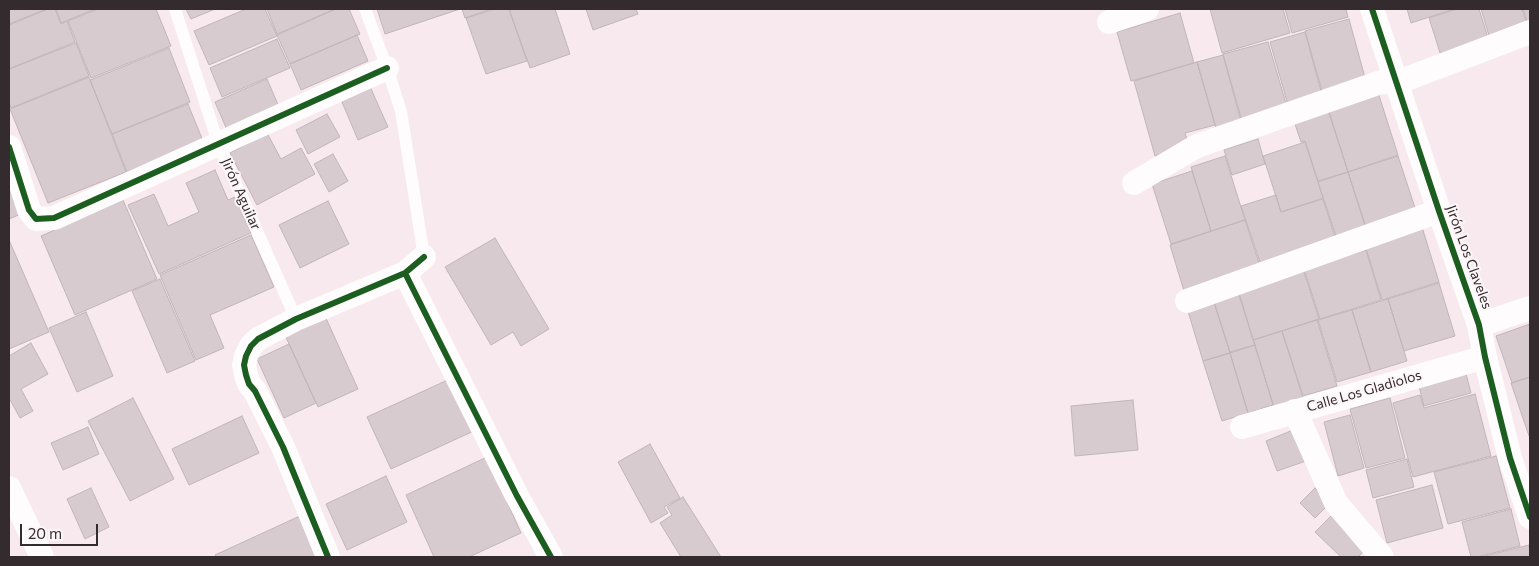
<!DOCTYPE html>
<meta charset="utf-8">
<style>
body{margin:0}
#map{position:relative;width:1539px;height:566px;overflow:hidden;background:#f7e9ee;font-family:Commissioner,sans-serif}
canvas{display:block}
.frame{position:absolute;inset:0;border:10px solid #342b2e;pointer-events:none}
.scale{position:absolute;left:20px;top:524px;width:78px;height:22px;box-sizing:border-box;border:2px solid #342b2e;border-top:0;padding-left:6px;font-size:15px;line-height:18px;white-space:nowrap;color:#342b2e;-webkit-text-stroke:4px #fcf6f8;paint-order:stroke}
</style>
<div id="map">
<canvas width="1539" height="566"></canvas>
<div class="frame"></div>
<div class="scale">20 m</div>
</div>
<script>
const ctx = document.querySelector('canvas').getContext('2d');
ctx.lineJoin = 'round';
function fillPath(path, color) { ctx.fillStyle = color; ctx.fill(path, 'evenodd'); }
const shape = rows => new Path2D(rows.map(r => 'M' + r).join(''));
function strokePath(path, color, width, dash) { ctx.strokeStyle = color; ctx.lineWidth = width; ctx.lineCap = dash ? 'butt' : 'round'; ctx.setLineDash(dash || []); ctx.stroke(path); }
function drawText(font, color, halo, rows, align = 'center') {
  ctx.font = font + ' Commissioner,sans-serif'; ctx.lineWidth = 4; ctx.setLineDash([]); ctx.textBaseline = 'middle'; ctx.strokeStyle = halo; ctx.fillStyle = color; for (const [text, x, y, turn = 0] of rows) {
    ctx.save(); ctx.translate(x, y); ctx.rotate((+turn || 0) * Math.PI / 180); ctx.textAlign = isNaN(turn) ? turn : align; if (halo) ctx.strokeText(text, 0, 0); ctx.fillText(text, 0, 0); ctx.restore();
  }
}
const building = shape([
 [9,9,47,9,9,24,9,9],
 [48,9,55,9,61,24,67,21,75,42,9,69,9,25,48,9],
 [56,9,95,9,61,23,56,9],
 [98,9,156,9,171,46,91,78,68,21,98,9],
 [186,9,215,9,191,19,186,9],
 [246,9,265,9,277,36,209,65,194,31,246,9],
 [267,9,335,9,277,34,267,9],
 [336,9,349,9,360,34,290,64,277,35,336,9],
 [377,9,460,9,385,34,377,9],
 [462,9,491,9,465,18,462,9],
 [495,9,509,9,527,61,486,74,466,18,495,9],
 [509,9,555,9,570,54,530,68,509,9],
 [586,9,636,9,638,14,593,30,586,9],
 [1210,9,1283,9,1290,33,1222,53,1210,9],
 [1285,9,1346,9,1348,17,1292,33,1285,9],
 [1407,9,1454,9,1411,23,1407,9],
 [1457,9,1479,9,1490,44,1442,59,1429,18,1457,9],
 [1481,9,1522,9,1529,30,1491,42,1481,9],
 [1523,9,1530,9,1530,25,1528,25,1523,9],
 [1180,13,1194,63,1131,81,1117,32,1180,13],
 [1349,19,1367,85,1324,98,1305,31,1349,19],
 [1305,32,1322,95,1288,105,1270,42,1305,32],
 [357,35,368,61,301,90,290,64,357,35],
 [277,39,290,68,222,97,210,68,277,39],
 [1268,42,1287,107,1242,121,1223,54,1268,42],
 [76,43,89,76,11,108,9,102,9,69,76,43],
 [169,48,190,102,112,134,90,80,169,48],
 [1223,55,1241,121,1216,128,1197,62,1223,55],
 [1197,62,1215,125,1185,133,1189,146,1155,156,1134,81,1197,62],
 [89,77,126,172,48,203,10,109,89,77],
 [267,79,279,107,227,130,215,102,267,79],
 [368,82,388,127,358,140,339,95,368,82],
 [1376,86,1398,155,1348,172,1326,102,1376,86],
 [188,104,203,141,127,172,112,134,188,104],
 [1326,104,1348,172,1318,181,1305,141,1301,142,1292,115,1326,104],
 [327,114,340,137,308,154,296,130,327,114],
 [267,133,281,159,301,148,315,174,257,205,230,153,267,133],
 [1258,139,1265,164,1232,175,1224,150,1258,139],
 [1305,142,1323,198,1281,212,1263,156,1305,142],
 [333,154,348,181,329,192,314,164,333,154],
 [1225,156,1245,220,1211,231,1191,167,1225,156],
 [1398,156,1417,214,1367,230,1348,172,1398,156],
 [215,170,228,200,235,197,251,233,159,274,128,205,154,194,168,226,199,212,186,183,215,170],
 [1192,171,1211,231,1171,244,1152,184,1192,171],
 [1348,172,1367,232,1338,242,1318,182,1348,172],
 [9,185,21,214,9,219,9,185],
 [1276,195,1281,212,1323,199,1336,240,1261,265,1241,206,1276,195],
 [123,200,157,279,75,315,41,236,123,200],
 [328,201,349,244,300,268,279,225,328,201],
 [1245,220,1260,266,1184,291,1170,245,1245,220],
 [1422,227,1439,282,1382,300,1365,245,1422,227],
 [251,235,274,287,210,315,224,348,196,360,160,275,251,235],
 [495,238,549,329,521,346,513,332,491,345,445,267,495,238],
 [9,240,49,332,9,349,9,240],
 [1366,250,1381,300,1320,319,1304,269,1366,250],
 [1303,269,1319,319,1253,340,1238,289,1303,269],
 [160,279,195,361,167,373,132,291,160,279],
 [1439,283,1455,336,1404,351,1388,299,1439,283],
 [1238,292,1255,345,1230,352,1213,299,1238,292],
 [1213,299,1230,353,1203,361,1187,308,1213,299],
 [1388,299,1407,361,1371,372,1352,310,1388,299],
 [1352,310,1371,372,1337,382,1318,320,1352,310],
 [86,312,113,376,77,392,49,328,86,312],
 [325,316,358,389,318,407,285,335,325,316],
 [1317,320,1337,386,1303,396,1282,331,1317,320],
 [1530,324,1530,377,1512,383,1496,336,1530,324],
 [1282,331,1303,398,1274,407,1253,340,1282,331],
 [31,343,48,374,21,389,33,411,20,418,9,398,9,356,31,343],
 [289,344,316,403,284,418,257,359,289,344],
 [1255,345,1273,405,1248,413,1230,353,1255,345],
 [1230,353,1248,413,1222,421,1203,361,1230,353],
 [1464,366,1471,393,1424,406,1417,378,1464,366],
 [1530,377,1530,436,1529,436,1511,383,1530,377],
 [452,378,476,430,391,469,367,417,452,378],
 [1475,394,1491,456,1413,477,1393,403,1420,395,1424,408,1475,394],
 [133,398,174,479,130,501,88,421,133,398],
 [1390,398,1405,458,1366,468,1350,409,1390,398],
 [1133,400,1138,450,1075,456,1071,406,1133,400],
 [1350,415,1364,468,1338,476,1324,422,1350,415],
 [242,416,259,453,189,485,172,449,242,416],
 [88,427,99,454,63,470,51,443,88,427],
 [1298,428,1309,460,1277,471,1266,441,1298,428],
 [650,444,680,498,664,507,668,513,651,523,618,462,650,444],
 [1496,456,1510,508,1448,524,1434,472,1496,456],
 [487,457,521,533,469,557,434,557,406,495,487,457],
 [1407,459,1414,487,1373,498,1366,470,1407,459],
 [386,476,407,522,347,550,326,504,386,476],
 [1432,485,1443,528,1387,543,1376,500,1432,485],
 [91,488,109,527,85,539,67,499,91,488],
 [1315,488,1330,503,1315,518,1300,503,1315,488],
 [683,497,721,557,681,557,660,523,672,515,667,507,683,497],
 [1511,509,1520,546,1477,557,1471,557,1462,522,1511,509],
 [302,515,321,557,216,557,215,555,302,515],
 [1332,515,1367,548,1358,557,1341,557,1315,532,1332,515],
 [1529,545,1530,557,1481,557,1529,545]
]);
fillPath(building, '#d7cbcf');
strokePath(building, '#c1b5b9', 1);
strokePath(shape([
 [175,9,218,143,296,319],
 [365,9,387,68,401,111,424,257]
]), '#fefcfc', 12);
strokePath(shape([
 [1372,9,1439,211,1479,325,1485,357,1510,458,1530,517],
 [1109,22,1147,9],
 [9,147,29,210,36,219,54,218,387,68],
 [1134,183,1197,146,1381,82,1396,83,1530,32],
 [405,273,517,496,551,557],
 [1187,301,1439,211],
 [1479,325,1530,308],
 [1295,411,1336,503,1382,557],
 [1242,427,1485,357],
 [9,488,42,557],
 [328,557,283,447,255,391,249,384,246,375,244,365,246,356,251,346,258,339,296,319,405,273,424,257]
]), '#fefcfc', 24);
strokePath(shape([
 [1372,9,1439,211,1479,325,1485,357,1510,458,1530,517],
 [9,147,29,210,36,219,54,218,387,68],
 [405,273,517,496,551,557],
 [328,557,283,447,255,391,249,384,246,375,244,365,246,356,251,346,258,339,296,319,405,273,424,257]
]), '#1b5e20', 6);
drawText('14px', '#342b2e', '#fcf6f8', [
 ["Jirón Aguilar",241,194,66],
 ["Jirón Los Claveles",1469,257,70],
 ["Calle Los Gladiolos",1364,391,-16]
]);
</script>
